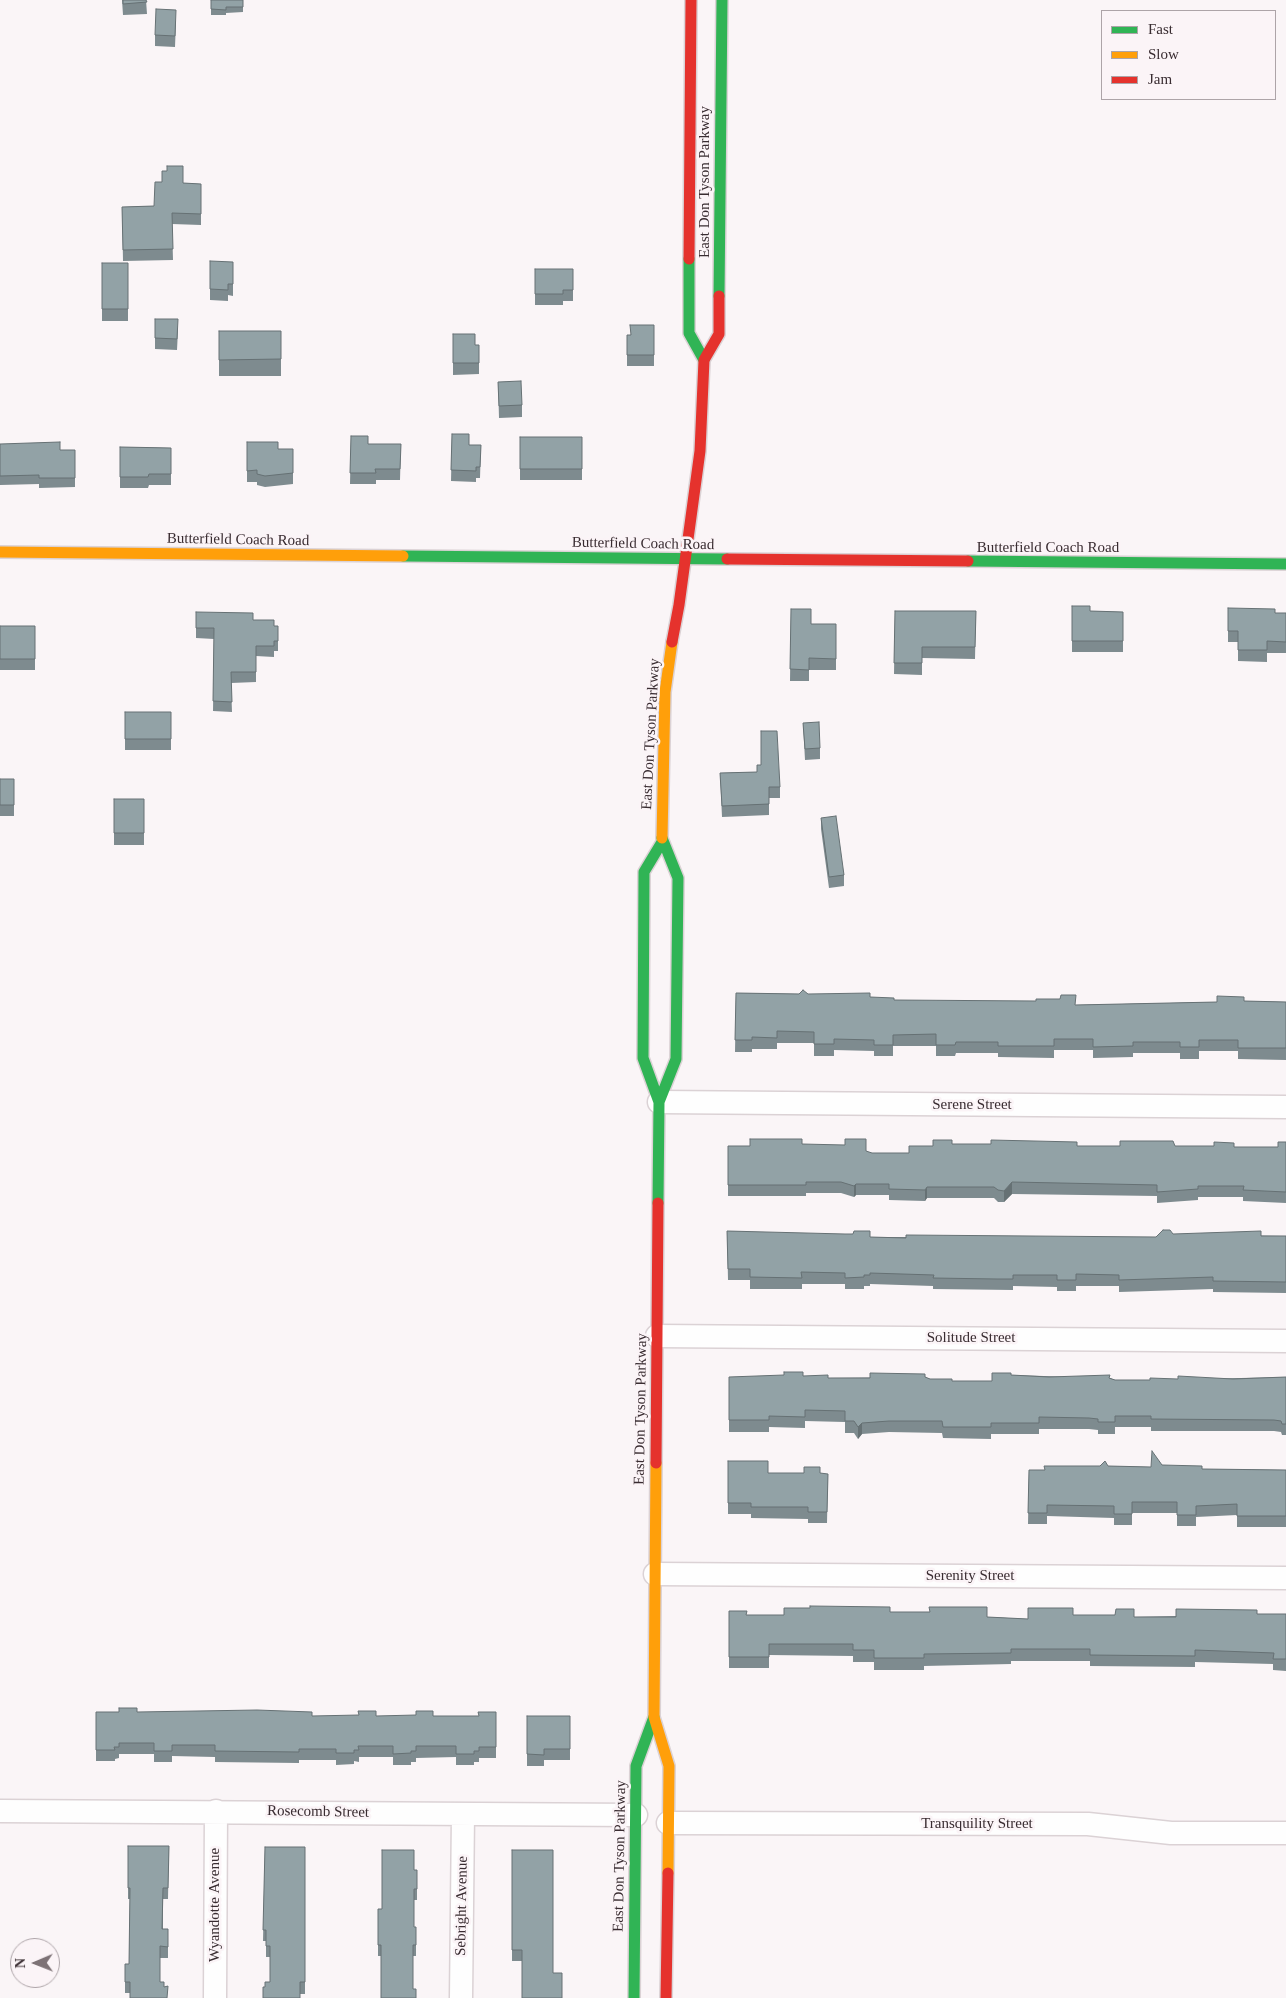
<!DOCTYPE html>
<style>
body{margin:0}
#map{position:relative;width:1286px;height:1998px;overflow:hidden;background:#faf5f7;font-family:"Times New Roman",serif}
canvas{display:block}
.legend{position:absolute;left:1101px;top:10px;width:175px;height:90px;box-sizing:border-box;background:#fbf4f7;border:1px solid #ada4a8;margin:0;padding:6px 9px;list-style:none;font-size:15px;color:#392c31}
.legend li{display:flex;align-items:center;gap:10px;height:25px}
.legend b{width:25px;border:1px solid #ada4a8}
.north{position:absolute;left:10px;top:1938px;width:50px;height:50px;box-sizing:border-box;background:#fbf4f7;border:1px solid #ada4a8;border-radius:50%;rotate:269deg;font-size:14px;font-weight:700;line-height:20px;text-align:center;color:#392c31}
.north::after{content:'';display:block;margin:auto;width:18px;height:22px;background:#7d7276;clip-path:polygon(50% 0,100% 100%,50% 72%,0 100%)}
</style>
<div id="map">
<canvas width="1286" height="1998"></canvas>
<ul class="legend">
<li><b style="height:6px;background:#30b455"></b>Fast</li>
<li><b style="height:6px;background:#ff9f0a"></b>Slow</li>
<li><b style="height:6px;background:#e5322d"></b>Jam</li>
</ul>
<div class="north">N</div>
</div>
<script>
const ctx = document.querySelector('canvas').getContext('2d');
ctx.lineJoin = 'round';
const shape = rows => new Path2D(rows.map(r => 'M' + r).join(''));
function strokePath(path, color, width, dash) { ctx.strokeStyle = color; ctx.lineWidth = width; ctx.lineCap = dash ? 'butt' : 'round'; ctx.setLineDash(dash || []); ctx.stroke(path); }
function fillPath(path, color) { ctx.fillStyle = color; ctx.fill(path, 'evenodd'); }
function drawText(font, color, halo, rows, align = 'center') {
  ctx.font = font + ' "Times New Roman",serif'; ctx.lineWidth = 5; ctx.setLineDash([]); ctx.textBaseline = 'middle'; ctx.strokeStyle = halo; ctx.fillStyle = color; for (const [text, x, y, turn = 0] of rows) {
    ctx.save(); ctx.translate(x, y); ctx.rotate((+turn || 0) * Math.PI / 180); ctx.textAlign = isNaN(turn) ? turn : align; if (halo) ctx.strokeText(text, 0, 0); ctx.fillText(text, 0, 0); ctx.restore();
  }
}
const street = shape([
 [659,1102,1286,1107],
 [657,1336,1286,1341],
 [655,1574,1286,1578],
 [0,1811,636,1815],
 [668,1823,1088,1824,1171,1833,1286,1833],
 [215,1998,216,1811],
 [461,1998,463,1814]
]);
const fast = shape([
 [689,259,689,333,704,360],
 [719,296,722,0],
 [403,556,727,559],
 [968,561,1286,564],
 [659,1102,676,1059,678,878,662,838],
 [658,1203,659,1102,643,1058,644,872,662,842],
 [634,1998,636,1766,654,1717]
]);
const slow = shape([
 [0,552,403,556],
 [662,838,665,692,672,642],
 [656,1463,654,1717,669,1766,668,1873]
]);
const jam = shape([
 [689,259,691,0],
 [727,559,968,561],
 [672,642,679,605,700,451,704,360,719,334,719,296],
 [656,1463,658,1203],
 [666,1998,668,1873]
]);
strokePath(street, '#dbd2d5', 25);
strokePath(fast, '#dbd2d5', 14);
strokePath(slow, '#dbd2d5', 14);
strokePath(jam, '#dbd2d5', 14);
strokePath(street, '#fefefe', 22);
strokePath(fast, '#30b455', 11);
strokePath(slow, '#ff9f0a', 11);
strokePath(jam, '#e5322d', 11);
fillPath(shape([
 [122,0,146,0,147,14,123,15],
 [211,0,243,0,243,12,226,13,226,15,211,15],
 [176,21,175,47,155,46,155,35],
 [183,183,201,184,201,225,172,224,173,260,123,261,122,207,154,206],
 [210,261,233,274,233,296,228,295,228,301,210,300],
 [102,263,128,263,128,321,102,321],
 [535,269,573,269,573,301,563,301,563,305,535,305],
 [155,319,178,330,177,350,155,349],
 [654,325,654,366,627,366,627,335,630,335],
 [219,331,281,331,281,376,219,376],
 [453,334,475,345,479,345,479,374,453,375],
 [498,382,522,405,522,417,499,418],
 [452,434,469,445,481,445,480,478,476,478,476,482,451,481],
 [351,436,368,444,401,444,400,480,376,480,376,484,350,484],
 [520,437,582,437,582,480,520,480],
 [247,442,278,449,293,449,293,484,265,487,257,485,257,482,247,482],
 [0,444,60,450,75,450,75,487,39,488,39,484,0,485],
 [120,447,171,448,171,485,149,485,148,488,120,488],
 [1072,606,1090,611,1123,612,1123,652,1072,652],
 [1228,608,1275,613,1286,613,1286,653,1267,653,1267,662,1238,661,1238,642,1228,642],
 [791,609,811,624,836,624,836,670,809,670,809,681,790,681],
 [895,611,976,611,975,659,922,658,922,675,894,674],
 [196,612,253,620,274,626,278,626,278,651,274,651,274,657,256,656,256,682,231,683,232,712,213,711,214,639,196,638],
 [0,626,35,626,35,670,0,670],
 [125,712,171,712,171,750,125,750],
 [803,723,820,748,820,759,805,760],
 [761,765,780,787,780,798,769,798,769,815,722,817,720,773,757,772],
 [0,779,14,779,14,816,0,816],
 [114,799,144,799,144,845,114,845],
 [821,818,844,875,844,886,829,888,821,829],
 [736,993,808,994,870,997,894,1000,1075,1005,1217,1002,1244,1001,1286,1002,1286,1060,1238,1059,1238,1051,1199,1051,1199,1059,1180,1059,1180,1053,1133,1053,1133,1057,1093,1058,1093,1050,1054,1050,1054,1058,998,1057,998,1053,956,1053,955,1056,936,1056,936,1046,893,1046,893,1056,874,1056,874,1051,834,1050,834,1056,814,1056,814,1043,777,1043,777,1049,752,1049,752,1052,735,1052],
 [1286,1142,1286,1203,1243,1201,1243,1197,1198,1197,1198,1200,1157,1203,1157,1196,1012,1194,1004,1202,998,1202,994,1198,927,1198,925,1201,889,1200,889,1195,856,1195,854,1197,841,1193,806,1193,806,1196,728,1196,728,1146,750,1146,802,1144,872,1153,909,1153,933,1146,952,1144,1077,1146,1175,1146,1234,1147,1278,1147],
 [727,1231,870,1237,1156,1237,1173,1234,1286,1236,1286,1293,1213,1292,1213,1289,1119,1292,1119,1286,1076,1286,1076,1291,1057,1291,1057,1287,1013,1286,1013,1290,933,1289,933,1286,870,1284,870,1286,864,1286,864,1289,845,1289,845,1284,802,1284,802,1289,750,1289,750,1280,728,1280],
 [1011,1375,1110,1378,1115,1380,1150,1380,1286,1377,1286,1435,1282,1435,1281,1432,1274,1431,1151,1431,1151,1427,1115,1427,1115,1434,1098,1434,1098,1430,1089,1429,1039,1429,1039,1434,991,1434,991,1439,943,1438,942,1433,889,1432,862,1434,858,1439,854,1433,845,1433,845,1422,805,1421,805,1428,769,1427,769,1432,729,1432,729,1377,803,1376,828,1378,925,1377,930,1379,952,1381,992,1381],
 [728,1461,768,1473,828,1474,827,1523,808,1523,808,1519,751,1518,751,1514,728,1514],
 [1162,1465,1202,1469,1286,1470,1286,1527,1237,1527,1237,1515,1196,1517,1196,1526,1177,1526,1177,1513,1132,1513,1132,1525,1114,1525,1114,1518,1047,1516,1047,1524,1028,1524,1029,1470,1045,1470,1108,1466,1151,1467],
 [729,1611,746,1615,784,1615,890,1612,1028,1619,1073,1615,1134,1617,1257,1614,1286,1614,1286,1671,1273,1670,1273,1664,1195,1662,1195,1667,1090,1666,1090,1661,1011,1661,1011,1664,924,1666,924,1670,874,1670,874,1662,853,1662,853,1656,769,1655,769,1668,729,1668],
 [96,1712,137,1712,312,1716,479,1716,496,1712,496,1758,479,1758,479,1762,474,1762,474,1765,456,1765,456,1757,416,1758,416,1762,411,1762,411,1765,393,1765,393,1757,359,1757,359,1762,354,1761,354,1764,336,1765,336,1760,299,1760,299,1763,215,1762,215,1757,172,1756,172,1762,154,1762,154,1754,119,1754,119,1758,115,1759,115,1761,96,1761],
 [527,1716,570,1716,570,1760,544,1760,544,1766,527,1766],
 [128,1846,169,1846,168,1899,163,1899,163,1929,168,1929,168,1958,160,1958,130,1993,125,1993,125,1964,129,1964,130,1899,128,1899],
 [265,1847,305,1847,305,1994,300,1994,265,1987,270,1982,270,1957,266,1957,266,1941,263,1941],
 [512,1850,553,1850,523,1991,522,1961,512,1961],
 [414,1870,417,1870,417,1900,414,1900,414,1927,416,1938,416,1956,413,1956,413,1989,416,1998,381,1956,378,1956,378,1945,382,1909]
]), '#7e8b8f');
fillPath(shape([
 [1012,1182,1012,1194,1004,1202,1004,1191],
 [856,1184,856,1195,854,1197,854,1186],
 [927,1187,927,1198,925,1201,925,1190],
 [862,1423,862,1434,858,1439,858,1427]
]), '#667174');
const building = shape([
 [123,0,146,0,147,2,123,4,123,0],
 [211,0,243,0,243,7,226,7,226,10,211,9,211,0],
 [156,9,176,10,175,36,155,35,156,9],
 [167,166,183,166,183,183,201,184,201,214,172,213,173,249,123,250,122,207,154,206,155,182,162,182,162,171,167,171,167,166],
 [210,261,233,262,233,284,228,284,228,290,210,289,210,261],
 [102,263,128,263,128,309,102,309,102,263],
 [535,269,573,269,573,290,563,290,563,294,535,294,535,269],
 [155,319,178,319,177,339,155,338,155,319],
 [630,325,654,325,654,355,627,355,627,335,631,335,630,325],
 [219,331,281,331,281,359,219,360,219,331],
 [453,334,475,334,475,345,479,345,479,363,453,363,453,334],
 [521,381,522,405,499,406,498,382,521,381],
 [452,434,469,434,469,445,481,445,480,467,476,467,476,471,451,470,452,434],
 [351,436,368,436,368,444,401,444,400,469,375,469,376,473,350,473,351,436],
 [520,437,582,437,582,469,520,469,520,437],
 [60,442,60,450,75,450,75,478,39,478,39,475,0,476,0,444,60,442],
 [247,442,278,442,278,449,293,449,293,473,265,476,257,474,257,470,247,471,247,442],
 [120,447,171,448,171,474,149,474,148,477,120,477,120,447],
 [1072,606,1090,606,1090,611,1123,612,1123,641,1072,641,1072,606],
 [1228,608,1275,609,1275,613,1286,613,1286,642,1267,641,1267,650,1238,650,1238,631,1228,631,1228,608],
 [791,609,811,609,811,624,836,624,836,659,809,658,809,670,790,669,791,609],
 [895,611,976,611,975,647,922,647,922,663,894,663,895,611],
 [196,612,253,613,253,620,274,620,274,626,278,626,278,641,274,641,274,646,256,646,256,672,231,672,232,702,213,701,214,628,196,628,196,612],
 [0,626,35,626,35,659,0,659,0,626],
 [125,712,171,712,171,739,125,739,125,712],
 [819,722,820,748,805,749,803,723,819,722],
 [761,731,777,731,780,787,769,787,769,804,722,806,720,773,757,772,757,765,761,765,761,731],
 [0,779,14,779,14,805,0,805,0,779],
 [114,799,144,799,144,833,114,833,114,799],
 [836,816,844,875,829,877,821,818,836,816],
 [803,990,808,994,870,993,870,997,894,998,894,1000,1036,1001,1036,999,1060,999,1061,995,1076,995,1075,1005,1217,1002,1217,996,1244,997,1244,1001,1286,1002,1286,1048,1238,1048,1238,1040,1199,1040,1199,1047,1180,1047,1180,1042,1133,1042,1133,1046,1093,1047,1093,1039,1054,1039,1054,1046,998,1046,998,1042,956,1042,955,1045,936,1045,936,1034,893,1035,893,1045,874,1045,874,1040,834,1039,834,1044,814,1044,814,1032,777,1031,777,1038,752,1037,752,1040,735,1040,736,993,799,994,803,990],
 [750,1139,802,1139,802,1144,845,1145,845,1139,866,1139,866,1151,872,1153,909,1153,909,1146,933,1146,933,1140,952,1140,952,1144,991,1144,991,1140,1077,1142,1077,1146,1120,1146,1120,1141,1173,1141,1175,1146,1214,1146,1214,1142,1234,1143,1234,1147,1278,1147,1278,1142,1286,1142,1286,1192,1243,1190,1244,1186,1198,1186,1198,1189,1157,1192,1157,1185,1012,1182,1004,1191,998,1190,994,1187,927,1187,925,1190,889,1189,889,1184,856,1184,854,1186,841,1182,806,1182,806,1185,728,1185,728,1146,750,1146,750,1139],
 [1163,1230,1170,1230,1173,1234,1261,1231,1261,1236,1286,1236,1286,1282,1213,1281,1213,1277,1119,1280,1119,1275,1076,1274,1076,1280,1057,1280,1057,1275,1013,1275,1013,1279,997,1279,933,1278,934,1275,870,1273,870,1275,864,1275,864,1277,845,1278,845,1273,801,1272,802,1278,750,1277,750,1269,728,1269,727,1231,845,1234,853,1234,854,1231,870,1231,870,1237,906,1238,906,1235,1156,1237,1163,1230],
 [784,1372,803,1372,803,1376,828,1375,828,1378,870,1378,870,1373,925,1374,925,1377,930,1379,952,1379,952,1381,992,1381,992,1373,1011,1373,1011,1375,1049,1377,1110,1375,1109,1378,1115,1380,1150,1380,1150,1378,1178,1379,1178,1376,1233,1379,1286,1377,1286,1424,1282,1424,1281,1421,1274,1420,1151,1419,1151,1416,1115,1416,1115,1422,1098,1422,1098,1419,1089,1418,1039,1417,1039,1423,991,1423,991,1427,943,1427,942,1421,889,1421,862,1423,858,1427,854,1421,845,1421,845,1411,805,1410,805,1417,769,1416,769,1420,729,1420,729,1377,784,1375,784,1372],
 [1152,1451,1162,1465,1202,1466,1202,1469,1286,1470,1286,1516,1237,1516,1237,1504,1196,1506,1196,1515,1177,1515,1177,1502,1132,1502,1132,1514,1114,1514,1114,1506,1047,1505,1047,1513,1028,1513,1029,1470,1045,1470,1044,1466,1100,1466,1105,1461,1108,1466,1151,1467,1152,1451],
 [728,1461,768,1461,768,1473,804,1473,804,1467,820,1467,820,1473,828,1474,827,1512,808,1512,808,1507,751,1507,751,1503,728,1503,728,1461],
 [810,1606,890,1607,890,1612,930,1612,929,1607,987,1607,987,1617,1028,1619,1028,1608,1073,1608,1073,1615,1115,1615,1116,1609,1134,1609,1134,1617,1176,1617,1176,1609,1257,1610,1257,1614,1286,1614,1286,1659,1273,1659,1274,1653,1195,1650,1195,1656,1090,1655,1090,1649,1011,1649,1011,1653,924,1654,924,1658,874,1658,874,1650,853,1650,853,1644,769,1644,769,1657,729,1657,729,1611,747,1611,746,1615,784,1615,784,1608,810,1608,810,1606],
 [119,1708,137,1708,137,1712,257,1710,312,1712,312,1716,359,1715,358,1711,376,1711,376,1716,416,1715,416,1711,433,1711,433,1716,479,1716,478,1712,496,1712,496,1747,479,1747,479,1751,474,1751,474,1754,456,1754,456,1746,416,1746,416,1751,411,1751,411,1753,393,1754,393,1746,358,1746,359,1750,354,1750,354,1753,336,1753,336,1749,299,1749,299,1752,215,1751,215,1745,172,1745,172,1751,154,1751,154,1743,119,1743,119,1747,114,1747,115,1750,96,1750,96,1712,119,1712,119,1708],
 [527,1716,570,1716,570,1749,544,1749,544,1755,527,1754,527,1716],
 [128,1846,169,1846,168,1888,163,1888,162,1929,168,1929,168,1947,160,1946,160,1982,164,1982,164,1987,168,1986,167,1998,130,1998,130,1982,125,1982,125,1964,129,1964,130,1888,128,1888,128,1846],
 [265,1847,305,1847,305,1982,300,1982,300,1998,263,1998,263,1987,265,1987,265,1982,270,1982,270,1946,266,1946,266,1930,263,1930,265,1847],
 [382,1850,414,1850,414,1870,417,1870,417,1889,414,1889,414,1927,416,1927,416,1945,413,1945,413,1989,416,1989,416,1998,381,1998,381,1945,378,1945,378,1909,382,1909,382,1850],
 [512,1850,553,1850,553,1973,562,1973,562,1998,522,1998,522,1950,512,1950,512,1850]
]);
fillPath(building, '#92a2a6');
strokePath(building, '#667174', 1);
drawText('15px', '#392c31', '#fbf4f7', [
 ["East Don Tyson Parkway",705,182,-90],
 ["Butterfield Coach Road",238,540,1],
 ["Butterfield Coach Road",643,544,1],
 ["Butterfield Coach Road",1048,548],
 ["East Don Tyson Parkway",651,734,-87],
 ["Serene Street",972,1105],
 ["Solitude Street",971,1338],
 ["East Don Tyson Parkway",641,1409,-89],
 ["Serenity Street",970,1576],
 ["Rosecomb Street",318,1812,1],
 ["Transquility Street",977,1824],
 ["East Don Tyson Parkway",620,1856,-89],
 ["Wyandotte Avenue",215,1905,-90],
 ["Sebright Avenue",462,1906,-89]
]);
</script>
